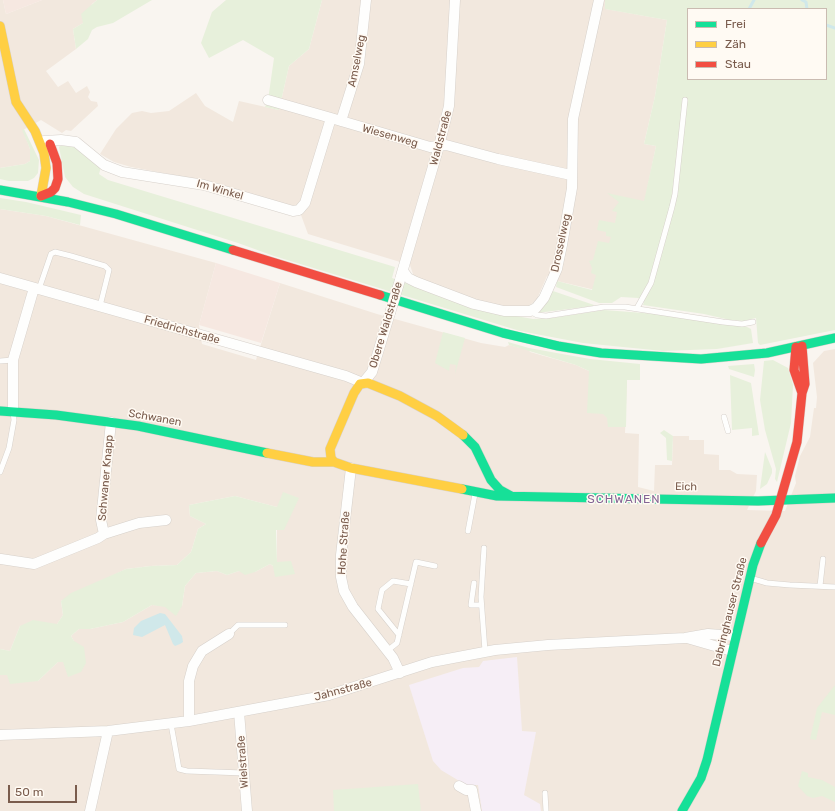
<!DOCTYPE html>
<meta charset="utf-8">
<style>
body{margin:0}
#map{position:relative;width:835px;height:811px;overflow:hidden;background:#f9f5f0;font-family:Rubik,sans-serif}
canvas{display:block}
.legend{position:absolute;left:687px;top:8px;width:140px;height:72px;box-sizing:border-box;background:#fffaf3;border:1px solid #cabbb1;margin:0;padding:5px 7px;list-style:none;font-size:12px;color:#7a5c4d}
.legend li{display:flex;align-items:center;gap:8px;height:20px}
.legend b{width:20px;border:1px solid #cabbb1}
.scale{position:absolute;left:8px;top:785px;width:69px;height:18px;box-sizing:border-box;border:2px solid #7a5c4d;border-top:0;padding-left:5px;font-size:12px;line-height:14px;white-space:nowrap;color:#7a5c4d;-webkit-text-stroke:3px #fffaf3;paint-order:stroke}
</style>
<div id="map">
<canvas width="835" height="811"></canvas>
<ul class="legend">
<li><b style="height:5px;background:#16e098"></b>Frei</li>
<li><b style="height:5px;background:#ffcf43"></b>Zäh</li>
<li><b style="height:5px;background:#f24e42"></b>Stau</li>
</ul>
<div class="scale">50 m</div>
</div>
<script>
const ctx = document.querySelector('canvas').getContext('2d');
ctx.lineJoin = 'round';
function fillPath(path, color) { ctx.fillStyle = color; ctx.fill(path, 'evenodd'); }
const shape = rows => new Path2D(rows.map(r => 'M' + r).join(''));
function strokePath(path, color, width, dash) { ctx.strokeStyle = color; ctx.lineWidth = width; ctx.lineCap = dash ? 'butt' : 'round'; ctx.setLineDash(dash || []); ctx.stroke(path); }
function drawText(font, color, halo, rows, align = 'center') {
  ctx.font = font + ' Rubik,sans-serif'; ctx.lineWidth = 3; ctx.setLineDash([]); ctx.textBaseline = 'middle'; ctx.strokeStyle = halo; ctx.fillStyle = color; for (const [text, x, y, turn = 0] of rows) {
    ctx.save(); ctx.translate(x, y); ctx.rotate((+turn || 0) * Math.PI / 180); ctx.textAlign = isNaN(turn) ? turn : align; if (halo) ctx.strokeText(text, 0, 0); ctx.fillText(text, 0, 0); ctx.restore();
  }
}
fillPath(shape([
 [0,0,3,0,6,14,42,0,97,0,92,4,83,23,73,29,76,49,46,71,58,87,68,81,76,93,87,86,90,92,88,97,91,101,97,102,98,106,71,131,66,130,62,133,41,120,23,130,30,149,30,161,25,164,0,168],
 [322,0,605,0,606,9,667,20,655,96,644,144,656,146,625,297,557,281,547,276,537,299,529,306,513,309,480,301,414,277,410,265,308,234,298,207,290,207,217,183,131,167,114,162,100,154,116,129,132,113,142,111,151,113,169,111,196,93,205,106,233,122,239,101,279,110,289,66,309,49],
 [0,209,46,216,216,263,199,325,202,344,256,360,280,283,377,314,481,343,505,347,509,345,529,350,530,352,576,365,589,371,627,380,625,433,639,434,638,487,654,491,655,465,672,465,673,436,689,436,689,440,704,440,704,454,719,455,719,470,730,470,737,474,757,475,756,491,747,510,785,511,796,483,795,476,800,456,810,437,814,408,816,408,817,397,813,363,824,351,835,349,835,811,0,811,0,675,7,675,38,681,58,662,63,661,74,641,71,636,79,629,90,629,123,622,152,605,182,606,185,586,196,573,217,571,227,575,239,571,255,572,270,564,273,566,277,562,277,507,235,496,189,505,190,516,206,524,198,529,191,552,177,565,151,566,126,569,61,601,63,615,57,624,20,626,10,651,0,649]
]), '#f2e8de');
fillPath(shape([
 [3,0,42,0,6,14],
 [216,263,280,283,261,343,199,325]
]), '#f6e8e1');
fillPath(shape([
 [517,657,522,731,536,732,524,795,540,804,541,811,482,811,478,785,466,785,441,770,433,761,409,685,463,668,479,667,483,661]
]), '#f6eef6');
fillPath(shape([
 [97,0,152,0,113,23,97,27,92,30,88,39,76,49,73,29,83,23,81,14],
 [226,0,322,0,309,49,289,66,279,110,265,107,268,100,274,58,243,40,209,58,201,43,212,12],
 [605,0,835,0,835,330,760,345,758,343,756,318,744,321,730,320,704,314,643,305,644,302,638,298,621,297,612,303,599,303,556,287,557,281,592,290,596,275,591,273,592,268,589,261,593,260,598,241,609,243,611,237,606,236,606,232,597,230,599,220,615,223,617,212,612,211,619,202,607,193,644,201,656,146,644,144,655,96,667,20,605,9],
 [688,9,826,9,826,79,688,79],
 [24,129,39,160,38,173,34,178,28,181,9,181,0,179,0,168,25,164,30,161,30,149,22,130],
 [61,145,74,146,101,167,99,174,108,180,395,267,392,278,477,309,533,319,552,318,604,310,657,314,747,327,751,329,753,343,717,349,663,351,583,343,520,331,274,256,238,243,84,194,73,187,65,177,59,147],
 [0,198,26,202,81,215,80,225,46,216,0,209],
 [553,291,594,305,593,306,537,313],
 [443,332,465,338,455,374,456,365,450,364,449,371,435,363],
 [508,342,529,348,590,359,640,364,640,380,627,380,626,427,608,427,607,418,603,414,587,413,589,371,576,365,509,345],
 [773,360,788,368,793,385,791,423,777,482,775,479,776,469,765,430,760,400,764,361],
 [754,364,755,370,754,377,729,369,728,366],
 [730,375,751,383,759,435,752,436,752,428,732,430],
 [664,430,673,436,672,461,667,460,666,438,660,433],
 [765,452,772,469,772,473,767,484,760,489],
 [283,492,299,498,284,530,276,530,277,562,291,561,295,574,275,577,273,566,270,564,255,572,245,575,239,571,227,575,217,571,196,573,185,586,182,606,176,616,165,607,152,605,123,622,90,629,79,629,71,636,74,641,84,647,86,663,81,672,68,677,63,662,58,662,38,681,10,684,7,675,0,675,0,649,10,651,20,626,33,620,57,624,63,615,61,601,71,593,126,569,151,566,177,565,191,552,198,529,206,524,190,516,189,505,235,496,277,507],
 [835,685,835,715,822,712,816,740,810,739,817,708],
 [802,771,808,773,808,777,822,780,835,787,835,802,822,796,813,798,807,796,798,786],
 [418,784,421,811,334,811,333,790]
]), '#e7f0db');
fillPath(shape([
 [160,613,165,614,182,636,183,642,180,644,175,646,173,644,165,625,142,637,133,635,134,628,141,621]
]), '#d0e8ea');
strokePath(shape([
 [802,0,806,2,807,9],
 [749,9,754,0],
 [826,25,835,28]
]), '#d0e8ea', 3);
const lane = shape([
 [39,289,51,254,55,252,71,256,105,266,109,270,100,306],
 [637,308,651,283,672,207,675,194,685,100],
 [530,311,537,315,546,316,604,307,625,307,723,322,742,324,753,322],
 [0,361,13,360],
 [724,417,728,431],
 [0,472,9,448,14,420,13,412],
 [468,531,475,494],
 [484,548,481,597,485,651],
 [750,578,767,583,790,585,835,587],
 [474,583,471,605,481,605],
 [820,586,823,559],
 [229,634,238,625,285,625],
 [399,635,378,609,382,590,393,581,411,584],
 [387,651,397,643,416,562,435,566],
 [171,724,179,769,187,771,244,773],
 [545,793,546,811]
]);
const street = shape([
 [268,100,331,118],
 [341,121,359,64,366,0],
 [44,141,61,140,76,142,104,165,122,172,204,185,293,211,299,210,305,203,331,118,430,147,446,145,498,159,571,175],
 [403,271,408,278,416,282,474,304,504,311,530,311,536,308,544,298,557,269,562,245,572,188,573,119,599,0],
 [401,276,439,146,449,106,455,0],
 [0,278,346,376,363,383,372,372,390,313],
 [13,411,13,360,34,288],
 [351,468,341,555,341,577,344,591,353,607,393,658,400,673],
 [104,534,139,523,166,520],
 [1,559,34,564,98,538,104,534,101,520,111,422],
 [687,638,732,651],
 [239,712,247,811],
 [189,721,189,681,193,666,202,651,229,634],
 [0,735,108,731,189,721,329,695,432,662,495,650,548,645,685,638,708,634,735,636],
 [459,786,466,790,472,790,476,811],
 [90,811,108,731]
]);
const fast = shape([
 [0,190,68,202,116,214,233,250],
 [380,295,503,333,558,346,601,353,701,359,767,353,835,338],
 [0,411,56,415,138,426,267,453],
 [463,435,475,447,491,480,500,490,511,496],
 [462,489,497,496,758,501,835,498],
 [682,811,701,778,707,760,753,565,761,543]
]);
const slow = shape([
 [0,26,16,102,35,131,44,153,46,168,41,196],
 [267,453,313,462,334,462,351,468,462,489],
 [334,462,331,458,330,449,354,393,360,384,368,383,400,396,437,416,463,435]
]);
const jam = shape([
 [41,196,51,192,55,188,58,179,57,163,50,144],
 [233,250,380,295],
 [796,347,794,370,802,393],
 [761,543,776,515,797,442,802,393,805,384,802,346]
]);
strokePath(lane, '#d7d1cb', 6);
strokePath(street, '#d7d1cb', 11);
strokePath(fast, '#d9d2cb', 10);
strokePath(slow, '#d9d2cb', 10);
strokePath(jam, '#d9d2cb', 10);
strokePath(lane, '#fefefd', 5);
strokePath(street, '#fefefd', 10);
strokePath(fast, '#16e098', 9);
strokePath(slow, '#ffcf43', 9);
strokePath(jam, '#f24e42', 9);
const streetBridge = shape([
 [390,313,400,280]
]);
strokePath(streetBridge, '#d7d1cb', 11, []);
strokePath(streetBridge, '#fefefd', 10);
drawText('11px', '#7a5c4d', '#fffaf3', [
 ["Amselweg",357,61,-79],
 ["Wiesenweg",390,136,16],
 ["Waldstraße",441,138,-75],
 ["Im Winkel",220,190,16],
 ["Drosselweg",561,243,-78],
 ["Obere Waldstraße",386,325,-73],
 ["Friedrichstraße",182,330,16],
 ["Schwanen",155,418,10],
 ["Schwaner Knapp",106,478,-85],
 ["Eich",686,487,1],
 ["Hohe Straße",344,543,-86],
 ["Dabringhauser Straße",730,612,-76],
 ["Jahnstraße",343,690,-15],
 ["Wielstraße",243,762,-94]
]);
ctx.letterSpacing = '1px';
drawText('12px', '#846695', '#fffaf3', [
 ["SCHWANEN",624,500]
]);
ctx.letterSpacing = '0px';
</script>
